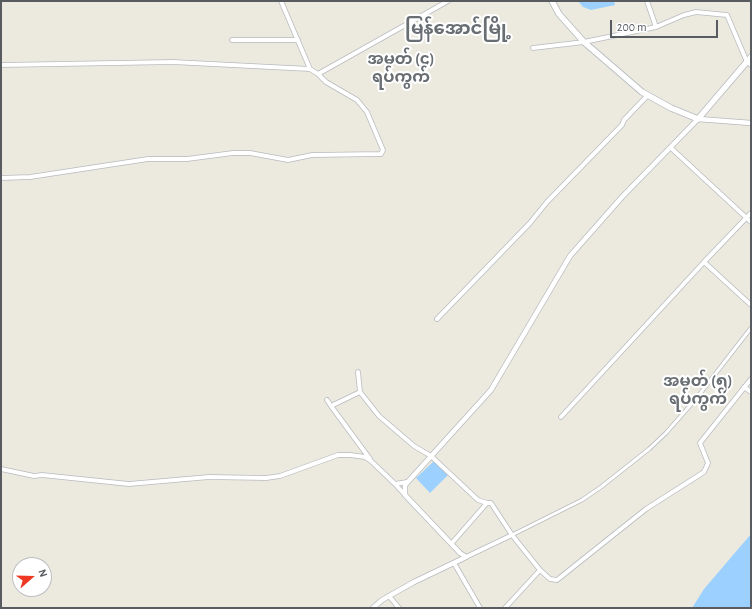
<!DOCTYPE html>
<meta charset="utf-8">
<style>
body{margin:0}
#map{position:relative;width:752px;height:609px;overflow:hidden;background:#eceadf;font-family:"Alegreya Sans",sans-serif}
canvas{display:block}
.frame{position:absolute;inset:0;border:2px solid #585c61;pointer-events:none}
.north{position:absolute;left:12px;top:557px;width:40px;height:40px;box-sizing:border-box;background:#fff;border:1px solid #bcbec0;border-radius:50%;rotate:70deg;font-size:11px;font-weight:700;line-height:16px;text-align:center;color:#585c61}
.north::after{content:'';display:block;margin:auto;width:14px;height:18px;background:#ee3823;clip-path:polygon(50% 0,100% 100%,50% 72%,0 100%)}
.scale{position:absolute;left:610px;top:20px;width:108px;height:18px;box-sizing:border-box;border:2px solid #585c61;border-top:0;padding-left:5px;font-size:12px;line-height:14px;white-space:nowrap;color:#585c61;-webkit-text-stroke:3px #fff;paint-order:stroke}
</style>
<div id="map">
<canvas width="752" height="609"></canvas>
<div class="frame"></div>
<div class="north">N</div>
<div class="scale">200 m</div>
</div>
<script>
const ctx = document.querySelector('canvas').getContext('2d');
ctx.lineJoin = 'round';
function fillPath(path, color) { ctx.fillStyle = color; ctx.fill(path, 'evenodd'); }
const shape = rows => new Path2D(rows.map(r => 'M' + r).join(''));
function strokePath(path, color, width, dash) { ctx.strokeStyle = color; ctx.lineWidth = width; ctx.lineCap = dash ? 'butt' : 'round'; ctx.setLineDash(dash || []); ctx.stroke(path); }
function drawText(font, color, halo, rows, align = 'center') {
  ctx.font = font + ' "Alegreya Sans","Noto Sans Myanmar",sans-serif'; ctx.lineWidth = 4; ctx.setLineDash([]); ctx.textBaseline = 'middle'; ctx.strokeStyle = halo; ctx.fillStyle = color; for (const [text, x, y, turn = 0] of rows) {
    ctx.save(); ctx.translate(x, y); ctx.rotate((+turn || 0) * Math.PI / 180); ctx.textAlign = isNaN(turn) ? turn : align; if (halo) ctx.strokeText(text, 0, 0); ctx.fillText(text, 0, 0); ctx.restore();
  }
}
fillPath(shape([
 [578,1,614,1,615,5,591,10,583,7],
 [434,461,448,475,430,493,416,478],
 [751,534,751,608,692,608,704,589]
]), '#9cd1ff');
const pedestrian = shape([
 [512,535,582,500,601,487,649,449,666,433,695,400,751,328]
]);
const minor = shape([
 [281,1,310,69],
 [647,1,656,27,684,15,696,12,727,15,747,62,751,65],
 [232,40,298,40],
 [533,48,584,42,656,27],
 [1,65,173,62,310,69,318,74],
 [671,148,751,222],
 [1,178,30,177,148,159,187,159,233,153,250,153,288,160,312,155,381,154,383,150,367,112,357,100,326,82,318,74,448,1],
 [704,262,751,213],
 [437,319,530,223,547,202,622,125,624,120,648,95],
 [358,372,360,392,379,416,414,446,431,456,478,500,487,503],
 [744,387,751,392],
 [360,392,331,406,370,459],
 [327,400,331,406],
 [561,417,704,262,751,305],
 [1,469,34,476,42,475,129,484,209,477,266,478,280,476,338,455,350,455,365,457,371,461,395,484],
 [405,495,395,484,407,482],
 [452,543,487,503,491,503,512,535],
 [466,557,512,535,540,570],
 [454,563,480,608],
 [389,596,399,608],
 [505,608,540,570,550,579,557,580,646,509,704,472,708,463,700,443,751,379]
]);
const tertiary = shape([
 [466,557,460,553,405,495,405,485,491,390,570,256,622,197,698,119,751,123],
 [373,608,382,600,414,582,466,557]
]);
const secondary = shape([
 [552,1,559,14,584,42,642,92,671,108,698,119,751,57]
]);
strokePath(pedestrian, '#b7babf', 4.5);
strokePath(minor, '#b7babf', 5.5);
strokePath(tertiary, '#b7babf', 6);
strokePath(secondary, '#b5b9bf', 7);
strokePath(pedestrian, '#fff', 3);
strokePath(minor, '#fff', 4);
strokePath(tertiary, '#fff', 4.5);
strokePath(secondary, '#fff', 5.5);
drawText('bold 16px', '#696e73', '#fff', [
 ["အမှတ် (၄)",401,59],
 ["ရပ်ကွက်",401,77],
 ["အမှတ် (၅)",698,381],
 ["ရပ်ကွက်",698,399]
]);
drawText('bold 18px', '#696e73', '#fff', [
 ["မြန်အောင်မြို့",458,29]
]);
</script>
